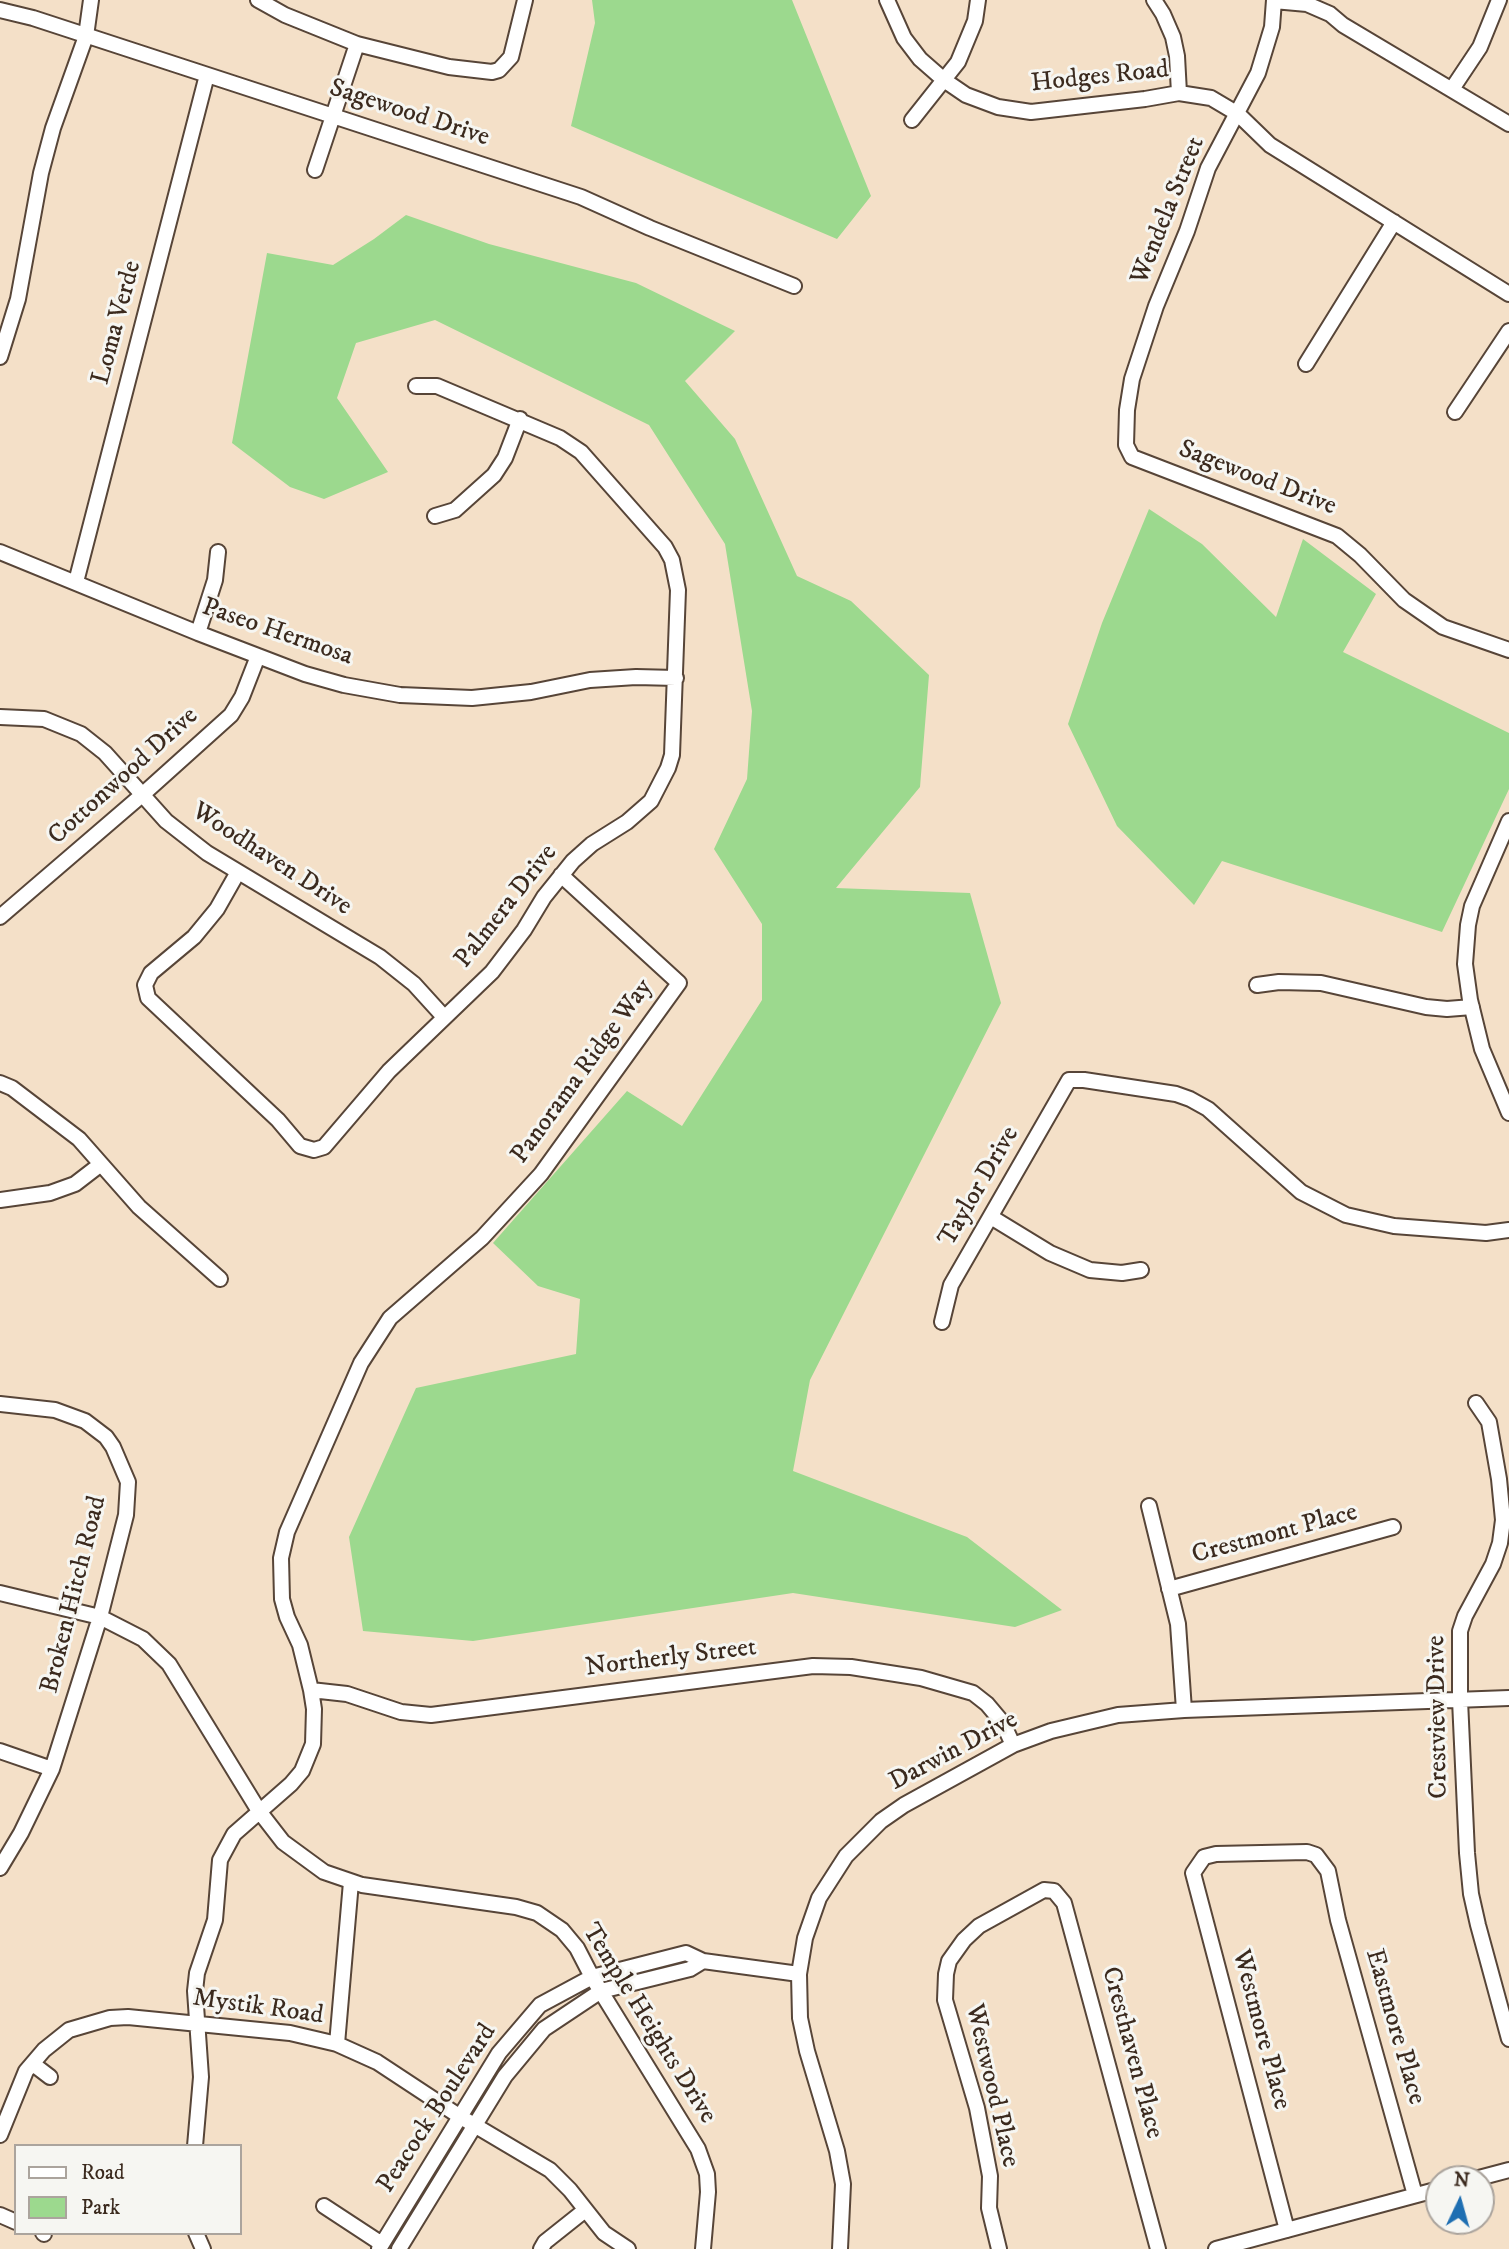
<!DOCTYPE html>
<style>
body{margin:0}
#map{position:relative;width:1509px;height:2249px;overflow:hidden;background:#f4e0c8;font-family:"IM FELL DW Pica",serif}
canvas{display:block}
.legend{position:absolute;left:14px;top:2144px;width:228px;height:91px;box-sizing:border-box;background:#f6f6f2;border:2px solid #aba49d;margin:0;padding:9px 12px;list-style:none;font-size:21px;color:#3b2a1e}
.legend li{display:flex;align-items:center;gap:14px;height:35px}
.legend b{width:35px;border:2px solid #aba49d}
.north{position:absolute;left:1425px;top:2165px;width:70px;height:70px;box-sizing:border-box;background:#f6f6f2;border:2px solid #aba49d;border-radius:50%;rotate:5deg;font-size:19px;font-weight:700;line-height:28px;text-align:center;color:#3b2a1e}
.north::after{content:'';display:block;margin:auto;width:24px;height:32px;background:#1f6fb2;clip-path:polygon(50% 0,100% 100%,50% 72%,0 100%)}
</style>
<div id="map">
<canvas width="1509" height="2249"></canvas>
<ul class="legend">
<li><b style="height:9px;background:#fff"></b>Road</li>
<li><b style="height:19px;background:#9cd98e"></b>Park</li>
</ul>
<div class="north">N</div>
</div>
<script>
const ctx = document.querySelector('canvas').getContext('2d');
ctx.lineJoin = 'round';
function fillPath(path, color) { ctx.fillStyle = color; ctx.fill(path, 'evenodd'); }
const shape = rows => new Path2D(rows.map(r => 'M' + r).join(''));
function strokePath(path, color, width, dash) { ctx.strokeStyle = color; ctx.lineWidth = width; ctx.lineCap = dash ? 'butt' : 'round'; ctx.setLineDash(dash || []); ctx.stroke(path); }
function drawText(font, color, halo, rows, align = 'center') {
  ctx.font = font + ' "IM FELL DW Pica",serif'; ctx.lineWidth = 6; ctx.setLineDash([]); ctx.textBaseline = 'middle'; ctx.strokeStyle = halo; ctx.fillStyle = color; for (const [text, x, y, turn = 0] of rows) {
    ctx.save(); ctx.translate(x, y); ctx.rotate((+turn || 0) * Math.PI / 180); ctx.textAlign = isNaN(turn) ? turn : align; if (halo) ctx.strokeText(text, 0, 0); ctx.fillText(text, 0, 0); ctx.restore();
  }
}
fillPath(shape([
 [592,0,792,0,871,196,837,239,571,126,595,23],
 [406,215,489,244,636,283,735,331,685,381,735,439,797,576,851,601,929,675,920,787,836,888,970,893,1001,1003,810,1380,793,1471,967,1537,1062,1610,1015,1627,793,1593,473,1641,363,1631,349,1537,416,1388,576,1354,580,1299,538,1286,493,1243,627,1091,682,1126,762,1000,762,924,714,849,747,779,752,711,725,544,649,425,435,320,356,343,337,398,388,472,324,499,290,487,232,443,267,253,333,265,374,239],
 [1149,509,1202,544,1276,617,1303,539,1376,594,1343,652,1509,733,1509,789,1442,932,1222,861,1194,905,1117,826,1068,724,1102,623]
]), '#9cd98e');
const minor = shape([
 [258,0,285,15,357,44,449,67,492,72,499,70,511,57,525,0],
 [887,0,904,38,920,59,944,80,966,95,998,107,1031,112,1145,99,1179,93,1211,98,1238,114,1270,145,1509,294],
 [1154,0,1163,14,1173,37,1177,56,1179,93],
 [1274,0,1272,27,1258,73,1208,168,1187,231,1156,306,1132,379,1127,410,1126,445,1132,457,1337,536,1360,555,1404,600,1443,627,1509,650],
 [1274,1,1307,4,1330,14,1343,25,1509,124],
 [0,10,33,18,581,197,650,228,794,286],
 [1452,89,1480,47,1499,0],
 [912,120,958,62,975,21,978,0],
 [315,170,357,44],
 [0,357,18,299,41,173,53,128,86,36,91,0],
 [1306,364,1394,222],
 [1455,412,1509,331],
 [435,516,455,510,494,475,505,458,520,419],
 [0,552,198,633,305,674,344,685,400,695,472,698,531,692,590,680,636,677,676,678],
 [76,582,207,75],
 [198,633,215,580,218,552],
 [0,717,44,719,81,734,105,753,166,821,207,853,380,957,414,984,444,1017],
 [1509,821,1472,906,1468,925,1465,964,1470,1000,1482,1049,1509,1113],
 [238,872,217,909,194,937,151,973,145,985,148,998,278,1120,300,1146,314,1150,324,1147,389,1071,492,972,524,930,544,897,573,861,592,844,627,822,651,801,668,768,672,755,678,590,672,560,665,547,581,452,560,438,437,386,416,386],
 [0,917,142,795,231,715,242,697,258,656],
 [1257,985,1279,982,1321,983,1426,1007,1447,1009,1472,1007],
 [0,1083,12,1088,79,1139,139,1207,220,1279],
 [0,1200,50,1193,75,1184,101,1164],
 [991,1217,1050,1253,1090,1270,1122,1273,1141,1270],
 [942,1322,951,1285,1069,1080,1084,1080,1176,1094,1190,1099,1208,1109,1301,1192,1346,1215,1394,1226,1486,1233,1509,1230],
 [1476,1403,1489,1422,1499,1479,1503,1520,1500,1543,1493,1564,1465,1616,1460,1631,1460,1700,1467,1853,1471,1894,1478,1925,1509,2039],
 [0,1404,55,1410,85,1421,106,1437,113,1447,128,1482,126,1515,100,1617,52,1769,21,1833,0,1868],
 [1149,1506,1178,1624,1184,1710],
 [1169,1589,1393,1527],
 [0,1593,100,1617,143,1639,169,1664,259,1811,283,1842,324,1872,362,1885,516,1907,537,1913,562,1930,577,1948,592,1977,698,2149,707,2174,708,2192,703,2249],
 [311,1690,347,1694,401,1712,431,1715,813,1666,851,1667,921,1678,973,1693,987,1704,1003,1723,1013,1745],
 [0,1751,52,1769],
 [337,2044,351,1882],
 [33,2064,50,2077],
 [0,2135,26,2071,44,2050,69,2030,110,2018,128,2017,290,2033,337,2044,377,2062,459,2116,550,2170,570,2190,604,2233,628,2249],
 [195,2146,201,2077,195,1991,197,1973,215,1920,220,1860,234,1834,291,1784,302,1771,313,1744,314,1709,311,1690,300,1645,287,1617,282,1599,281,1558,287,1532,361,1363,390,1318,482,1238,541,1174,679,983,561,875],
 [1475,2179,1509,2170],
 [324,2206,382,2244],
 [0,2215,16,2222],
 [1287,2230,1193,1873,1204,1857,1216,1854,1307,1852,1316,1855,1328,1871,1338,1920,1415,2195],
 [43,2233,44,2234],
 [196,2233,203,2249],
 [379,2249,499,2053,540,2005,592,1977,686,1953,703,1961,799,1974],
 [399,2249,505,2076,544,2029,601,1991,690,1969,703,1961],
 [541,2249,545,2242,584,2211],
 [840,2249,843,2184,837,2151,807,2051,800,2018,799,1974,805,1938,819,1898,846,1856,881,1821,904,1805,1013,1745,1051,1731,1118,1715,1184,1710,1509,1698],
 [999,2249,989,2208,990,2176,977,2108,945,2000,946,1974,949,1961,964,1940,979,1926,1044,1890,1054,1891,1064,1903,1158,2249],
 [1216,2249,1439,2189]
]);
strokePath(minor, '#574538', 18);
strokePath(minor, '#fff', 14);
drawText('26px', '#3b2a1e', '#f6f6f2', [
 ["Hodges Road",1100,78,-6],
 ["Sagewood Drive",409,114,18],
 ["Wendela Street",1169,211,-68],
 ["Loma Verde",118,323,-75],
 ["Sagewood Drive",1257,479,21],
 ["Paseo Hermosa",277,633,19],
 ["Cottonwood Drive",124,777,-42],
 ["Woodhaven Drive",271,860,33],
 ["Palmera Drive",507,907,-52],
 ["Panorama Ridge Way",583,1072,-54],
 ["Taylor Drive",980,1187,-60],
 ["Crestmont Place",1275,1535,-15],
 ["Broken Hitch Road",75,1595,-76],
 ["Northerly Street",671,1659,-7],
 ["Crestview Drive",1439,1717,-91],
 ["Darwin Drive",954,1752,-28],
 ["Mystik Road",258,2008,8],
 ["Temple Heights Drive",648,2024,58],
 ["Eastmore Place",1394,2027,74],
 ["Westmore Place",1260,2030,75],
 ["Cresthaven Place",1131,2053,75],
 ["Westwood Place",991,2086,77],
 ["Peacock Boulevard",438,2109,-57]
]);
</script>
